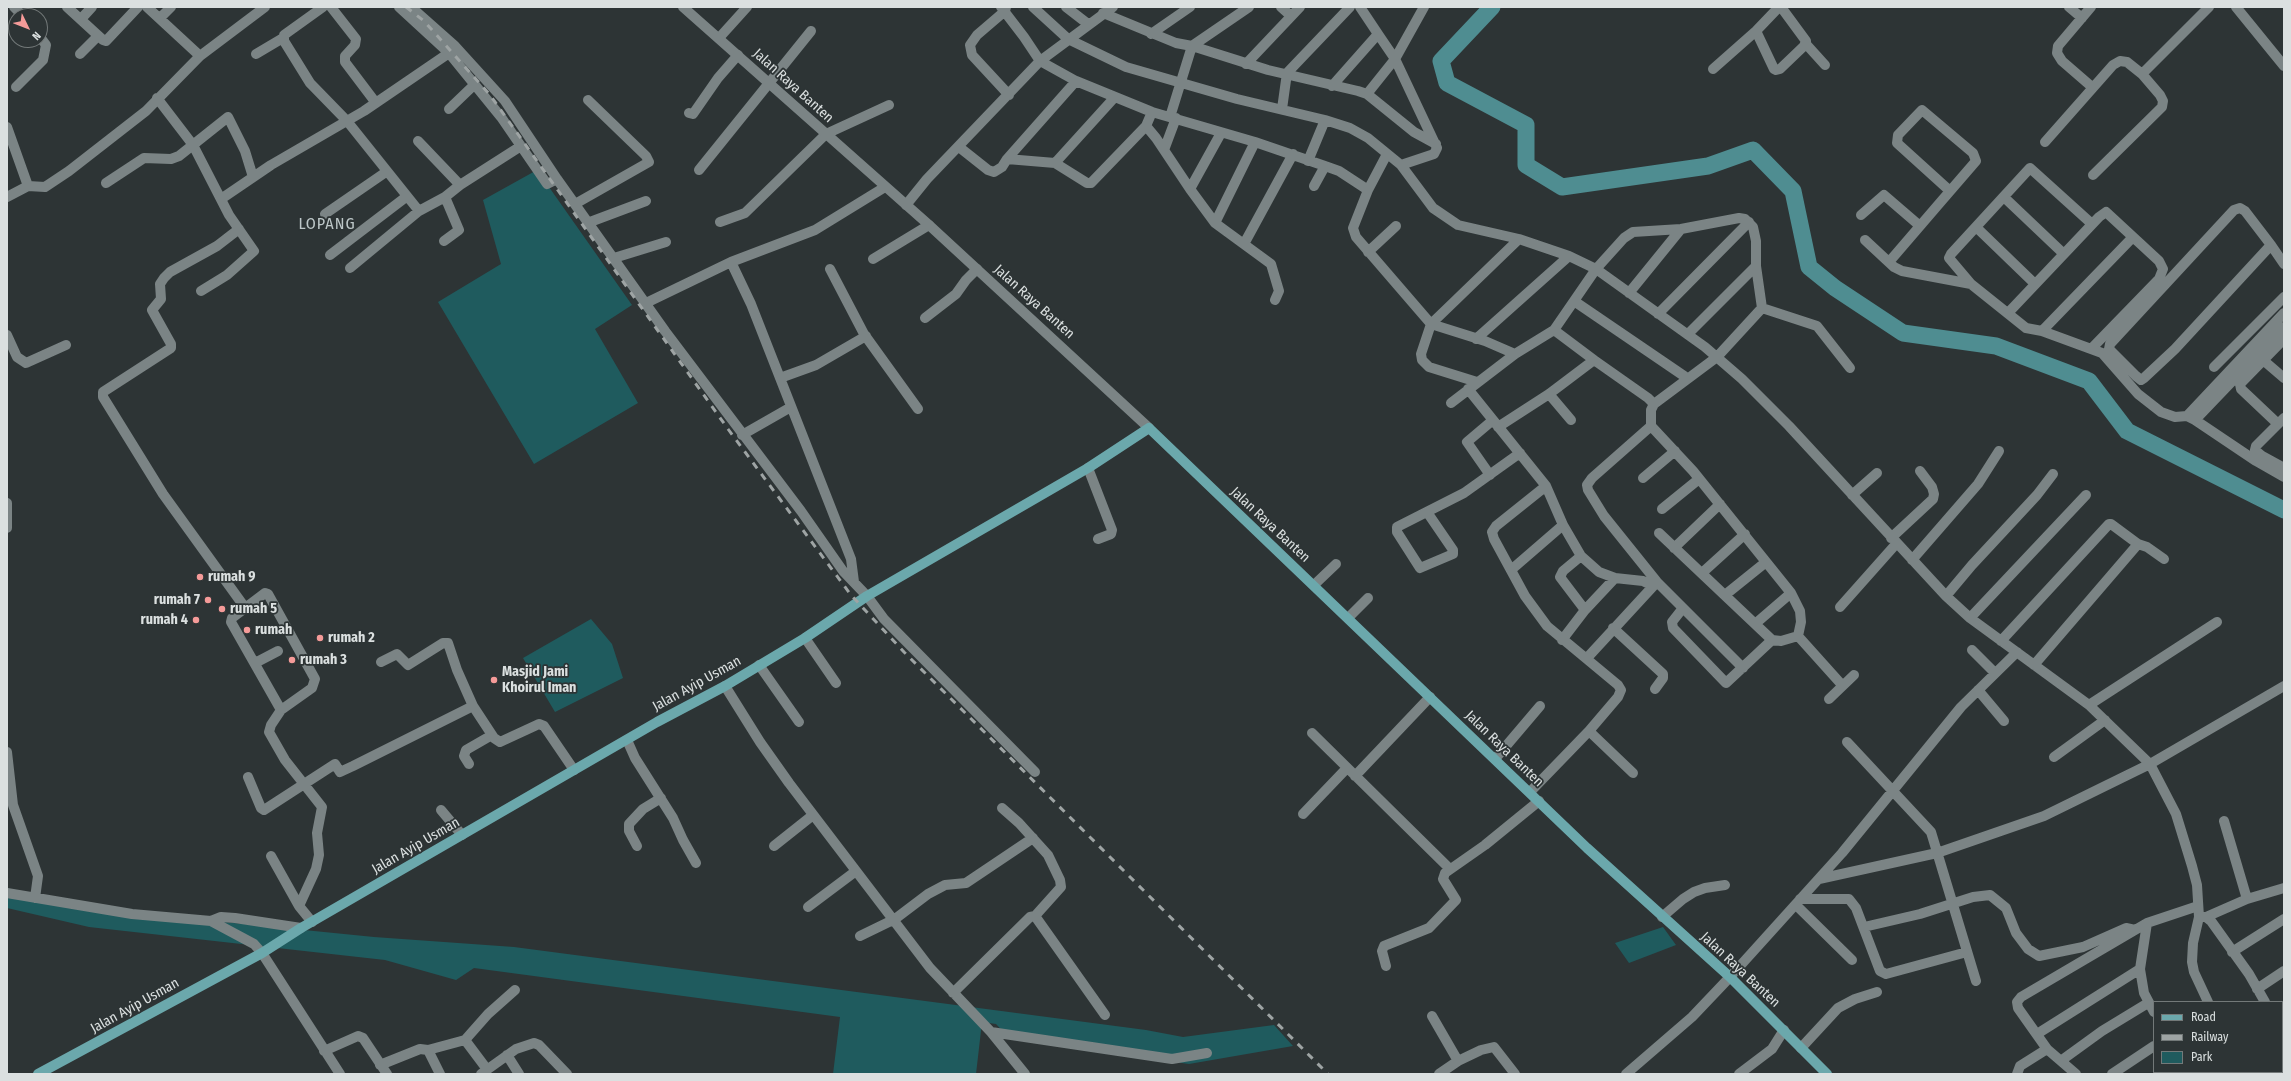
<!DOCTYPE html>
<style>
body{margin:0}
#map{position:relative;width:2291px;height:1081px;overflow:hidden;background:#2d3435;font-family:"Fira Sans Condensed",sans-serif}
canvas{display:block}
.frame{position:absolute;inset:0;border:8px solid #dbe0e0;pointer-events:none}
.legend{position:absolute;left:2153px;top:1001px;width:130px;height:72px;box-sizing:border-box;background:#2d3435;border:1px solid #737979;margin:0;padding:5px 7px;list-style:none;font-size:12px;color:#dbe0e0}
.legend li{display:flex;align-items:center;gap:8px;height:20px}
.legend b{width:20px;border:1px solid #737979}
.north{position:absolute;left:8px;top:8px;width:40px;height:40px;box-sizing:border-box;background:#2d3435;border:1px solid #737979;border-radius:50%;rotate:133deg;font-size:11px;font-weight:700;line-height:16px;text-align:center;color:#dbe0e0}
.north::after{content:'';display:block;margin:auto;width:14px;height:18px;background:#f59b99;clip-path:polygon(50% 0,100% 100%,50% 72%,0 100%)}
</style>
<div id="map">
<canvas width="2291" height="1081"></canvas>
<div class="frame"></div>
<ul class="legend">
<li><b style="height:5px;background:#6ba8ac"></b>Road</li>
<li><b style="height:5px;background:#9ea4a4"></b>Railway</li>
<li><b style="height:11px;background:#1f5b5e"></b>Park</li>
</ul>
<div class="north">N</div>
</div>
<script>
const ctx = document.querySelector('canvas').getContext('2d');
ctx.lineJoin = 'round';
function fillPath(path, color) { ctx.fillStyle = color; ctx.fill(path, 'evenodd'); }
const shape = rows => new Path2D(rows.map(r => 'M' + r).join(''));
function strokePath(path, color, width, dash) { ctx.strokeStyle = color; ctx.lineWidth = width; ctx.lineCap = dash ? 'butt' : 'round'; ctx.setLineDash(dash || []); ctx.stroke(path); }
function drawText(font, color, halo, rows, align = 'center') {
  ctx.font = font + ' "Fira Sans Condensed",sans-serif'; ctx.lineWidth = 3.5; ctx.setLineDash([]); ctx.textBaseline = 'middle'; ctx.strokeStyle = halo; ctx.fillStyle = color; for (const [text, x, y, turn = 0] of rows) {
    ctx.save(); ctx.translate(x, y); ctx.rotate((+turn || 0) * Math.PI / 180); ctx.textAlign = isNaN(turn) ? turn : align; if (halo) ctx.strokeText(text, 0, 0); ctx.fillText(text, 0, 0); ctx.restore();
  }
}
fillPath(shape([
 [537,170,632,305,595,329,638,403,534,464,438,302,501,264,483,200],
 [591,619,612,644,623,678,555,712,523,658],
 [7,888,84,908,374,937,514,947,1146,1030,1183,1037,1274,1025,1293,1046,1189,1064,1010,1039,996,1024,982,1022,976,1074,833,1074,840,1017,474,968,456,980,385,960,89,927,7,908],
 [1663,927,1676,945,1629,963,1615,943]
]), '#1f5b5e');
strokePath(shape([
 [1492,7,1441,61,1447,83,1526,125,1526,165,1562,187,1708,166,1753,150,1793,191,1809,267,1835,288,1903,333,1996,346,2089,381,2127,431,2284,510]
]), '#4f8d91', 17);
strokePath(shape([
 [14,7,23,16],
 [67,7,103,40,106,41,138,7],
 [147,7,200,56],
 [323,7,284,35,284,41,310,83,347,121,419,211,445,197,460,185,521,146],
 [331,7,356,39,355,45,345,56,345,62,376,103],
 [399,7,449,53,501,117,547,184,557,179],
 [411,7,455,46,505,101,557,179,665,331,801,511,843,571,867,596,884,619,1035,772],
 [1001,7,1024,37,1040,61,1076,81,1152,112,1255,142,1325,166,1339,171,1368,190],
 [1006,7,1005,11,977,35,970,45,972,55,1009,95],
 [1033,7,1068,39,1126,67,1237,99,1325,120,1350,128,1368,138,1401,165,1434,154,1437,148,1395,59,1378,34],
 [1066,7,1088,24],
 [1281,7,1291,16],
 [2069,7,2082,18],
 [2091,7,2058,46,2057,53,2062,61,2092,87],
 [1103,13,1176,43,1192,46,1268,70,1358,91,1367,94,1414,132,1436,144],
 [160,18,171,7],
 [81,19,92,7],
 [1756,31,1774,69,1776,70,1780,69,1804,46,1806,41,1781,7],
 [1151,34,1190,7],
 [719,38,747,7],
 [1806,44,1825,65],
 [80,54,98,36],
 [256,54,283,38],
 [1246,64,1300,7],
 [1713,69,1756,31,1779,7],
 [1076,81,1007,159,1055,163,1087,183,1091,183,1146,126,1152,112],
 [1332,86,1378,34,1360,7],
 [16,87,43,60,46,45,40,37],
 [1367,94,1395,59,1424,7],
 [157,98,193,145,229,215,254,251,227,275,201,291],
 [449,109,474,85],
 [1282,109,1287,73,1350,7],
 [689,113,693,114,718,78,738,55],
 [1170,117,1192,46,1249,7],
 [1146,126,1156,138,1190,189],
 [7,127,28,186],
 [1221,133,1190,189,1215,223,1271,264,1279,291,1275,300],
 [418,141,460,185],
 [2045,142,2113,65,2120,61,2127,62,2142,74,2209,7],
 [959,147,988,170,994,172,1002,167,1007,159],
 [1164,150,1176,118],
 [1387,154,1368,190,1353,228,1356,237,1431,324,1519,239],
 [1308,161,1325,120],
 [1055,163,1114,98],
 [1401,165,1433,208,1458,225,1519,239,1569,256,1596,269,1705,347,1742,379,1789,426,1946,596,1970,618,2089,705,2150,764,2176,814,2192,866,2197,885,2199,917,2206,917,2211,921,2249,974,2265,1002],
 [699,170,811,31],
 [2093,175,2162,107,2163,101,2160,95,2142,74],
 [106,183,144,158,171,159,179,156,228,117,245,151,253,177],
 [28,186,45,187,69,171,146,111,200,56,265,7],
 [1314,186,1325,166],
 [7,197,28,186],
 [2004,197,2064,254],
 [221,199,271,165,364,111,449,53],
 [575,204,649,162,646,156,588,100],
 [906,205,927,179,1040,61,1113,7],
 [325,214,386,172],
 [1861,215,1884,195,1920,226],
 [590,222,646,201],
 [720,222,745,213,826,134,889,105],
 [1215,223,1255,142],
 [2092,224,2030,168,1951,254,1949,258,1971,284,2026,328,2042,331,2102,353,2138,394,2161,412,2175,417,2187,416,2195,420,2256,461,2284,477],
 [1976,227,2035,284],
 [239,229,217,246,170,272,164,278,160,284,161,299,152,310,171,344,171,348,103,392,103,397,163,494,246,609],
 [1865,240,1894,267,1902,271,1971,284],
 [444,241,459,230,445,197],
 [1244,244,1293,154],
 [2271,245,2175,349,2144,378,2141,380,2136,376,2109,349,2110,344,2234,210,2240,208,2245,211,2271,245,2284,264],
 [1368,252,1396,226],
 [330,255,406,197],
 [614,258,666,242],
 [873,259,929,225],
 [731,262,751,304,851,559,854,582],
 [1889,262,1938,205,1976,161,1973,153,1922,110,1898,135,1897,143,1950,191],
 [350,268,419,211],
 [830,269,864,334,918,409],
 [1629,293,1681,229],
 [1574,301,1687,378],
 [646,303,731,262,815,230,885,187],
 [2008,313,2099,217,2106,212,2159,261,2163,269,2159,279,2092,348],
 [1658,314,1749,222],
 [925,318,956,294,966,280,977,269],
 [1554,330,1594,360],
 [2042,331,2133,237],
 [1688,334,1756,266],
 [7,335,17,357,26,363,66,345],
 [1476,339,1569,256],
 [2263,360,2284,378],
 [2214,367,2284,297],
 [780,378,816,365,866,336],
 [1477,382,1429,367,1422,360,1421,354,1431,324,1485,341,1515,354],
 [1468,389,1546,486,1563,525,1581,556,1563,571,1560,577,1585,610,1562,640],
 [1549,394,1571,420],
 [1451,403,1515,354,1554,330,1596,269,1624,238,1633,232,1681,229,1739,218,1745,219,1753,227,1756,241,1756,266,1762,308],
 [1654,404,1717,357,1762,308,1817,326,1850,368],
 [2187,416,2284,313],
 [2284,418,2256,446,2255,450,2262,456,2284,468],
 [2195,420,2284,327],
 [2278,424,2241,389,2240,384,2284,339],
 [1651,426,1693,471,1791,593,1800,611,1801,622,1798,636,1781,641,1772,640,1659,533],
 [1651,426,1592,478,1587,485,1588,490,1604,516,1657,582,1743,668],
 [1498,427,1549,394,1594,360,1648,398,1654,404,1651,410,1651,426],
 [742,435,791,407],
 [1088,468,1112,530,1111,534,1098,539],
 [1490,475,1467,442,1493,420],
 [1643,478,1675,451],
 [1852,495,1877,473],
 [7,503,7,528],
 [1662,509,1699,479],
 [1427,512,1453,550,1453,554,1420,568,1397,532,1397,527,1464,493,1520,453],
 [1891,538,1933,499,1934,494,1932,487,1920,471],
 [1674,548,1720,504],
 [1581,556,1599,572,1615,578],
 [1912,560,1978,484,1999,451],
 [1511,570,1563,525],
 [1702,573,1745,534],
 [1314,585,1336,564],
 [1725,595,1766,562],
 [1946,596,1972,565,2037,495,2053,474],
 [1840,607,1896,544],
 [1683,608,1672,622,1673,628,1726,683,1772,640],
 [1585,610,1615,578,1643,581,1653,586],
 [1348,618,1368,598],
 [1970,618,2086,495],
 [1755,624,1791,593],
 [1613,628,1663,674,1663,678,1655,689],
 [1798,636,1842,685],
 [805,638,836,683],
 [2001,641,2109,524,2111,524,2138,544],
 [1972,650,1995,673],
 [1587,658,1657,582],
 [381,662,397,654,408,665,443,643,448,643,457,670,473,706,494,738,500,742,539,724,544,726,574,770],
 [255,663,278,651],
 [759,665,799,722],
 [2034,665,2138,544,2147,547,2164,559],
 [725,686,760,742,789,783,930,968,991,1032,1025,1074],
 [1978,690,2004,721],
 [1829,699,1854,675],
 [2089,705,2217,622],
 [281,710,231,622,232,618,265,593,268,594,315,679,312,688,281,710,271,725,269,732,285,760,322,807,317,833,319,855,316,869,299,906,312,922],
 [1589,731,1633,773],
 [1312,733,1450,869],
 [627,740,635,758,673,818,683,840,696,863],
 [1847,742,1931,832,1976,981],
 [7,752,13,805,38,876,35,898],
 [2054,757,2105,720],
 [1495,759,1540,706],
 [469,764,464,756,466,750,492,735],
 [1355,776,1430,697],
 [248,777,261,808,264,810,335,764,340,772,353,766,473,706],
 [1530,792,1589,731,1618,697,1621,690,1618,685,1547,626,1525,596,1494,539,1492,532,1496,526,1546,486],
 [1002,808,1019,823,1048,855,1060,880,1061,887,1035,916],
 [441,810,462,835],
 [1303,814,1347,768],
 [637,846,629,831,629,824,643,809,661,798],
 [774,846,813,815],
 [271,856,299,906],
 [1819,879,1937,853,2044,816,2150,764,2284,686],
 [7,893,132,914,211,921,254,944,262,953,340,1074],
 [1800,899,1849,899,1856,908,1880,971,1886,974,1967,952],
 [2247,899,2284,888],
 [1796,905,1852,960],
 [808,907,856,871],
 [1662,917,1683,899,1694,892,1705,888,1725,885],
 [2199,917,2193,943,2192,962,2194,972,2208,1002],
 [2206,917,2247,899,2224,821],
 [211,921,221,917,235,918,301,928],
 [2147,923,2140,969,2144,993,2154,1012],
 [1864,927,1920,914,1973,897,1990,895,2006,908,2016,933,2028,949,2039,956,2083,947,2126,928,2135,930],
 [860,936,895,919,928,894,945,885,966,883,1033,838],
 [2232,952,2284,919],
 [1386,966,1382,951,1384,946,1429,928,1456,900,1443,879,1445,873,1485,845,1539,801],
 [2257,989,2284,971],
 [953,993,1030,917,1035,916,1105,1015],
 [1432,1016,1458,1061],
 [2282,1031,2284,1034],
 [991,1032,1172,1059,1207,1053],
 [2037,1034,2140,969],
 [465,1040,486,1068],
 [1801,1048,1838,1008,1855,999,1877,992],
 [428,1050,440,1074],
 [324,1051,358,1036,363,1038,387,1074],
 [507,1055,519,1074],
 [2062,1060,2102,1031,2148,1003],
 [380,1065,420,1049,428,1050,465,1040,488,1014,515,990],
 [2250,1072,2252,1074],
 [481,1074,516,1049,534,1043,539,1045,567,1074],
 [1439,1074,1458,1061,1481,1050,1494,1047,1515,1074],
 [1626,1074,1692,1017,1730,977,1842,853,1961,707,2017,652],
 [1739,1074,1772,1049,1784,1030],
 [2017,1074,2020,1066,2047,1049],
 [2076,1074,2047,1049,2018,1008,2017,1002,2021,997,2147,923,2198,906],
 [2112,1074,2154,1046],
 [2198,1074,2201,1072]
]), '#7b8485', 10);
strokePath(shape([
 [2236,7,2284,66]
]), '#7b8485', 10);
strokePath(shape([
 [683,7,929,225,1149,428]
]), '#7b8485', 10);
strokePath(shape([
 [38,1074,262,953,301,928,657,722,725,686,805,638,867,596,1088,468,1149,428,1587,848,1730,977,1827,1074]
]), '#6ba8ac', 10);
strokePath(shape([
 [406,7,424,21,490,95,728,429,851,595,904,652,1328,1074]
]), '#9ea4a4', 3, [7, 7]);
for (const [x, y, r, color] of [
 [200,577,4,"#f59b99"],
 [208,600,4,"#f59b99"],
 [222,609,4,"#f59b99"],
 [196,620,4,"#f59b99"],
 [247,630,4,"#f59b99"],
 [320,638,4,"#f59b99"],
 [292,660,4,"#f59b99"],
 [494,680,4,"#f59b99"]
]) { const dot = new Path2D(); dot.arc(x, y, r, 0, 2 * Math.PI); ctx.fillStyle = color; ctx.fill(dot); strokePath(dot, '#2d3435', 1.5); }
drawText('14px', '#dbe0e0', '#2d3435', [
 ["Jalan Raya Banten",793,86,42],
 ["Jalan Raya Banten",1034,302,42],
 ["Jalan Raya Banten",1270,525,43],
 ["Jalan Ayip Usman",697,684,-29],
 ["Jalan Raya Banten",1504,749,44],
 ["Jalan Ayip Usman",416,846,-30],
 ["Jalan Raya Banten",1740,970,43],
 ["Jalan Ayip Usman",135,1006,-29]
]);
drawText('bold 14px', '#dbe0e0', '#2d3435', [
 ["rumah 9",208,577],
 ["rumah 7",200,600,"right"],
 ["rumah 5",230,609],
 ["rumah 4",188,620,"right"],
 ["rumah",255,630],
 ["rumah 2",328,638],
 ["rumah 3",300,660],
 ["Masjid Jami",502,672],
 ["Khoirul Iman",502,688]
], 'left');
ctx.letterSpacing = '1px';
drawText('16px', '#bdc7c8', '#2d3435', [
 ["LOPANG",327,225]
]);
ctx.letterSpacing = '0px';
</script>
